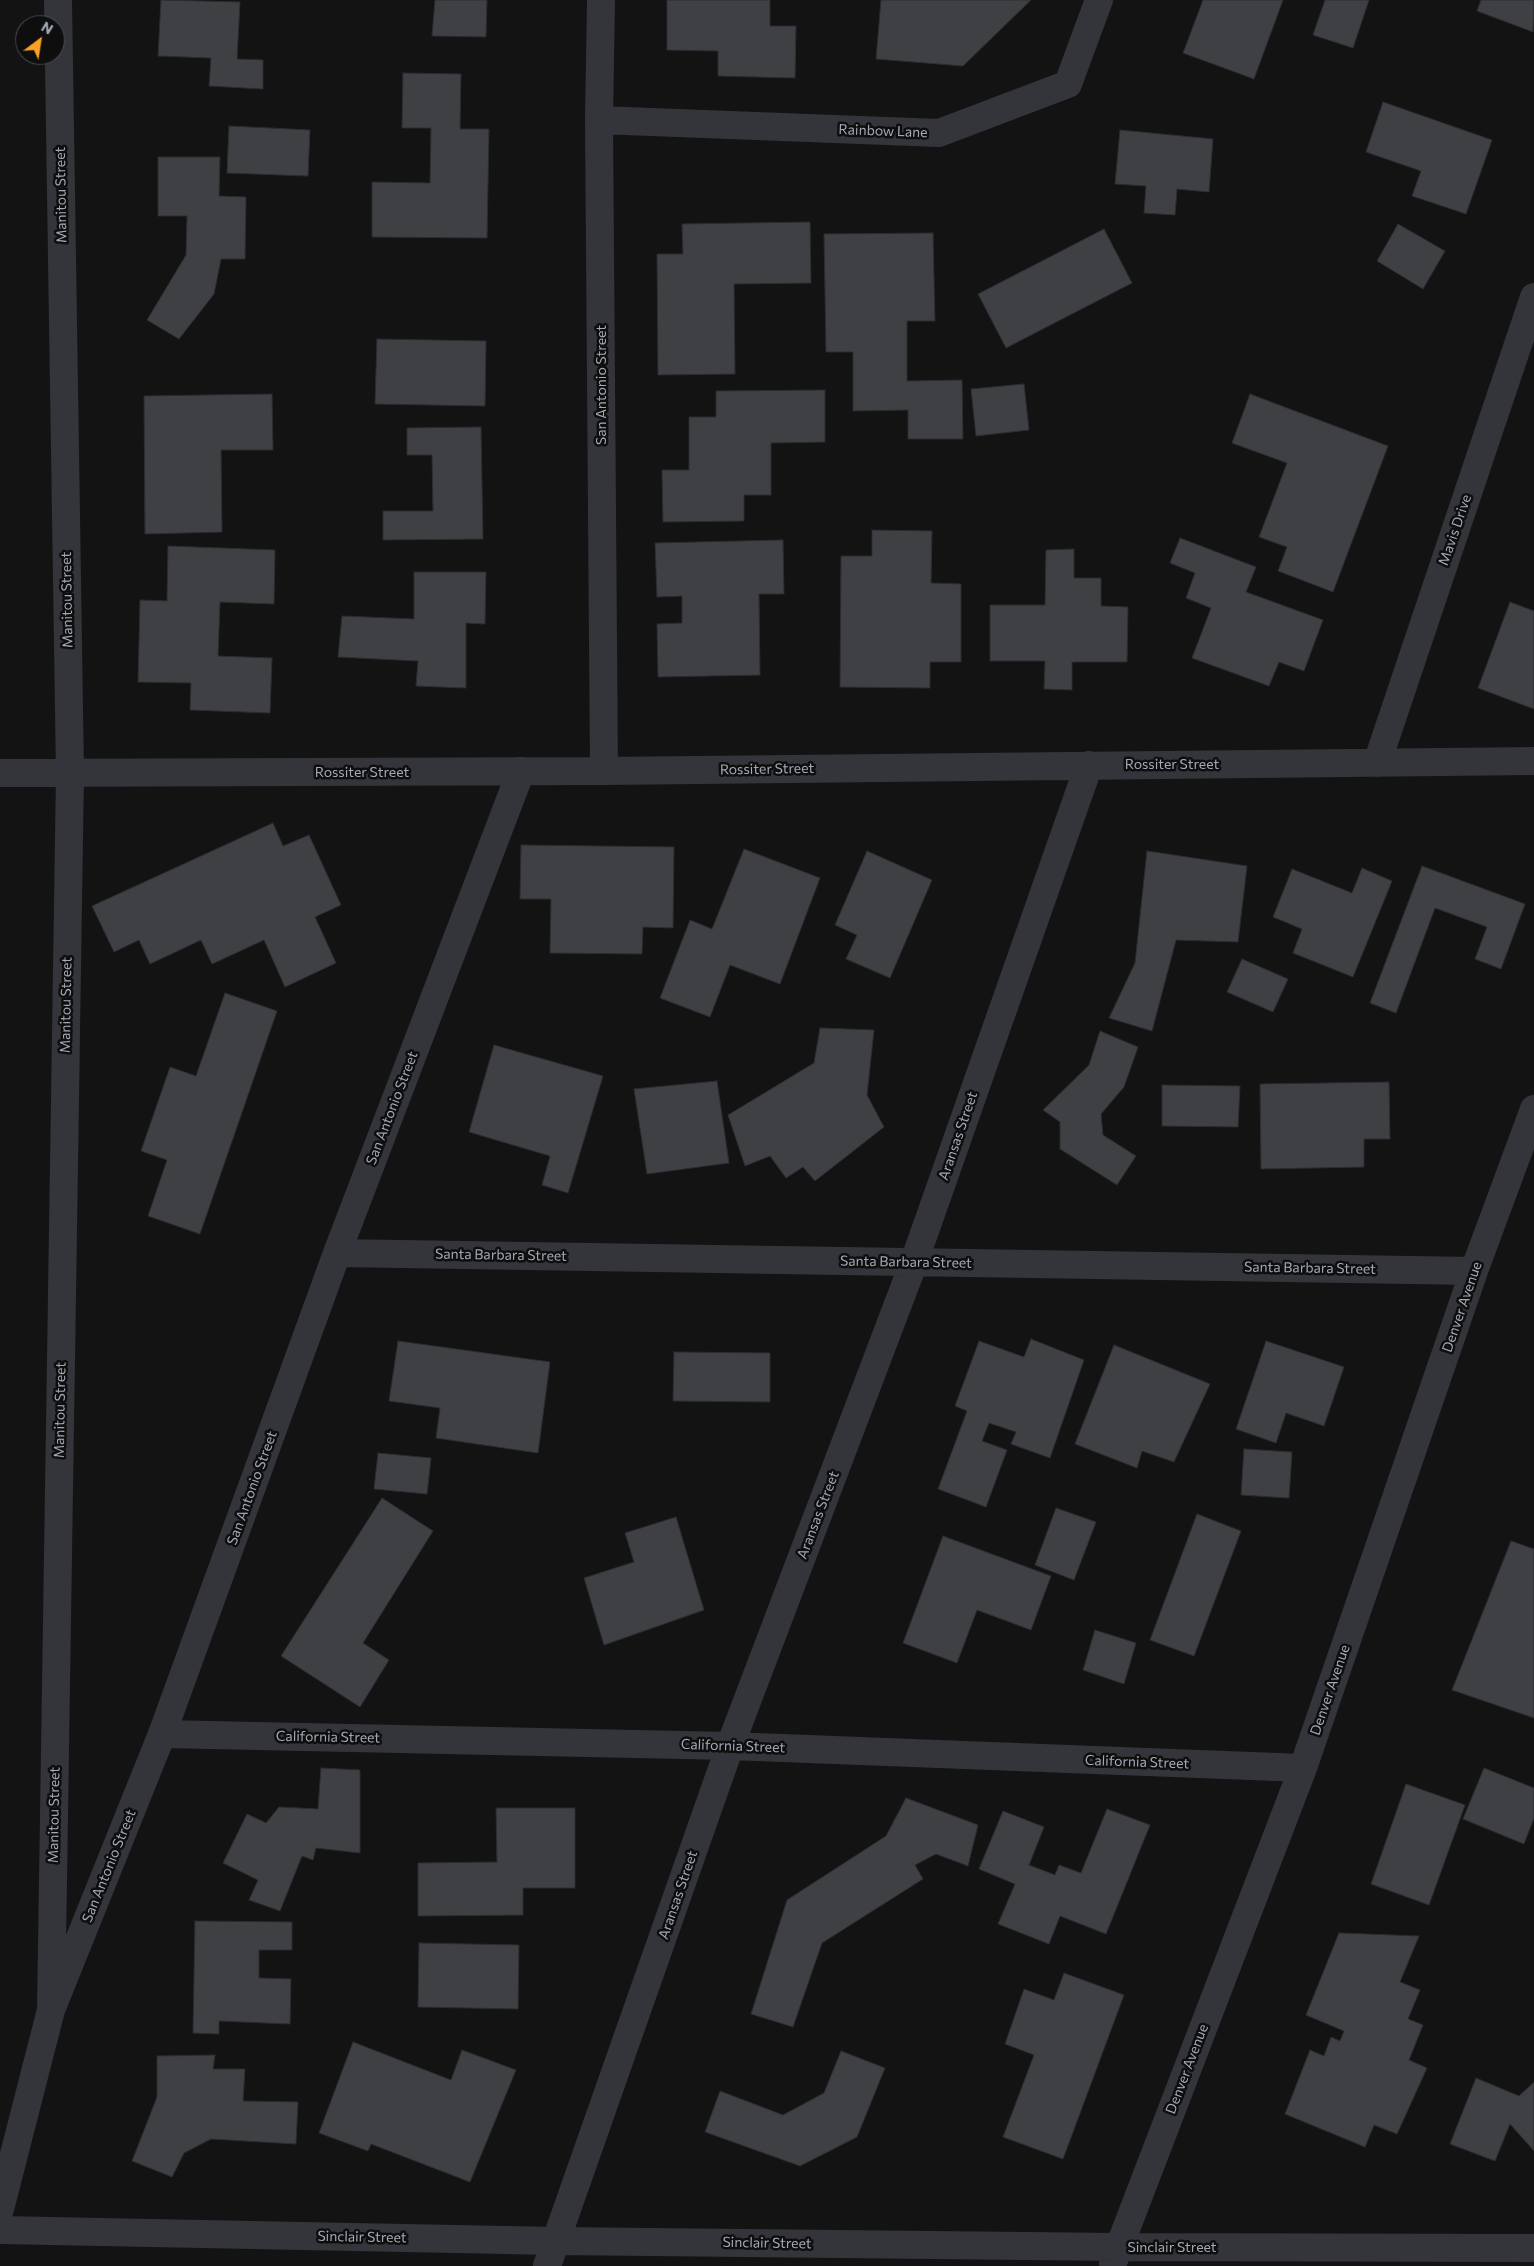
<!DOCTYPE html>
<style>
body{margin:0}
#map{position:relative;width:1534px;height:2266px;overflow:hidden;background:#131314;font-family:Commissioner,sans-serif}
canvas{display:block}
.north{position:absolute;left:15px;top:15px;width:50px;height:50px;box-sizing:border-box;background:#0e0e0f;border:1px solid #4a4c52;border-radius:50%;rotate:31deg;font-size:14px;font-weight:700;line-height:20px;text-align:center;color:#a3aab6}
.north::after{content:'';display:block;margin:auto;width:18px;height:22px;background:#fda122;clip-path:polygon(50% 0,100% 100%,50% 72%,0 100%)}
</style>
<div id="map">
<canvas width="1534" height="2266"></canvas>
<div class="north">N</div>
</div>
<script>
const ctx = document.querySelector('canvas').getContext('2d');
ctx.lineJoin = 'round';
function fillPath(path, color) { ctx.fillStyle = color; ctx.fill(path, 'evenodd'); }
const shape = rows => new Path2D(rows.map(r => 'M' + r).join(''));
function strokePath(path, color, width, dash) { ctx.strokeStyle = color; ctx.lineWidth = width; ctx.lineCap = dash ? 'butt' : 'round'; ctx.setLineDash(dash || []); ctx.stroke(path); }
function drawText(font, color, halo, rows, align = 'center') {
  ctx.font = font + ' Commissioner,sans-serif'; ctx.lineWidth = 5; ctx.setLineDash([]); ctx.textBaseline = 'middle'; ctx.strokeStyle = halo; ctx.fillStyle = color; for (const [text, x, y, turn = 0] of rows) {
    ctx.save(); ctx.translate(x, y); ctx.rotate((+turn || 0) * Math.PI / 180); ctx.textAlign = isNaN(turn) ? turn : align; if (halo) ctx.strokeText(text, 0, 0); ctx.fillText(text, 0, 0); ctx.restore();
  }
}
const building = shape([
 [161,0,240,2,237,59,263,60,263,89,209,86,211,58,158,56,161,0],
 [435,0,487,0,486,37,432,36,435,0],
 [667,0,770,0,770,26,796,26,795,78,718,76,718,51,667,50,667,0],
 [881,0,1031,0,963,66,876,59,881,0],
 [1203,0,1283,0,1254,79,1183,53,1203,0],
 [1325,0,1369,0,1353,48,1313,35,1325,0],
 [1481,0,1534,0,1533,32,1477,11,1481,0],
 [403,73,461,74,460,129,489,129,487,238,372,237,372,182,430,183,431,128,402,128,403,73],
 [1383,102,1492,140,1466,214,1412,196,1421,171,1366,152,1383,102],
 [229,126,310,130,308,176,227,173,229,126],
 [1120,130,1213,139,1209,192,1177,189,1175,215,1144,213,1146,186,1115,184,1120,130],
 [158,157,220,157,219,196,246,197,245,259,221,259,214,294,179,339,147,320,186,255,187,216,158,216,158,157],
 [810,222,811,283,734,284,735,374,658,375,657,254,683,254,682,224,810,222],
 [1398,224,1445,251,1423,289,1377,261,1398,224],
 [1104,229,1132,283,1006,348,978,294,1104,229],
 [933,233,935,321,907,321,907,381,962,380,963,439,908,439,908,410,853,411,853,352,826,352,824,234,933,233],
 [377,339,486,341,485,406,375,404,377,339],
 [1024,384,1029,430,976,436,971,389,1024,384],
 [825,390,825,442,771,443,771,495,744,495,744,521,663,522,662,470,689,470,689,417,716,417,716,391,825,390],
 [272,394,273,450,221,450,222,532,145,534,144,396,272,394],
 [1250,394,1388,446,1333,592,1278,571,1287,547,1259,537,1287,463,1232,443,1250,394],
 [481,427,483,539,383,540,383,511,433,511,432,455,407,455,407,428,481,427],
 [872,530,932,531,931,583,961,584,961,662,930,662,930,688,840,687,841,556,872,556,872,530],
 [1180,538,1256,567,1246,592,1323,620,1304,671,1279,662,1269,686,1192,658,1211,608,1186,598,1195,573,1170,563,1180,538],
 [783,540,784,594,759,594,760,675,658,677,657,624,682,623,682,596,657,597,655,543,783,540],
 [168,546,275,550,274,604,220,602,218,656,272,658,270,713,190,710,191,683,138,682,140,600,167,601,168,546],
 [1074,549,1074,578,1101,578,1101,606,1128,607,1127,662,1072,662,1072,690,1044,689,1045,661,990,661,990,605,1045,605,1046,550,1074,549],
 [414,572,486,572,485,624,466,623,466,688,416,686,418,661,338,657,342,616,414,619,414,572],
 [1510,602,1534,611,1534,709,1478,688,1510,602],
 [273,823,283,846,309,835,341,905,315,917,336,963,285,987,264,940,212,964,201,940,150,964,139,940,114,952,92,906,273,823],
 [521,845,674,847,673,928,643,927,642,954,550,953,551,899,520,899,521,845],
 [744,849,820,878,780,984,730,965,710,1017,660,998,690,920,712,929,744,849],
 [867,851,932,880,890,978,846,959,857,935,835,925,867,851],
 [1147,851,1247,866,1238,942,1176,940,1152,1031,1109,1018,1135,963,1147,851],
 [1422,866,1525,904,1501,969,1475,959,1487,927,1435,908,1396,1013,1370,1003,1422,866],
 [1362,868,1392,881,1353,977,1293,953,1302,929,1273,917,1292,869,1352,893,1362,868],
 [1242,959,1288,979,1273,1012,1227,992,1242,959],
 [225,993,277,1011,200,1234,148,1216,167,1160,141,1151,170,1067,196,1076,225,993],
 [820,1028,874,1030,867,1095,884,1127,815,1181,803,1167,786,1178,770,1156,745,1166,728,1115,814,1063,820,1028],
 [1100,1031,1138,1047,1124,1087,1101,1114,1103,1135,1136,1156,1117,1185,1060,1149,1060,1122,1043,1110,1089,1065,1100,1031],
 [494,1045,603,1076,568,1193,542,1185,550,1156,469,1132,494,1045],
 [717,1081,729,1163,647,1174,634,1089,717,1081],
 [1389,1082,1390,1139,1364,1139,1364,1167,1261,1169,1260,1084,1389,1082],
 [1162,1085,1240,1086,1238,1127,1162,1126,1162,1085],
 [1031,1339,1084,1360,1050,1458,1011,1444,1016,1432,989,1423,982,1441,1007,1450,986,1507,938,1489,967,1411,955,1406,979,1341,1024,1357,1031,1339],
 [398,1341,550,1362,538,1453,436,1438,440,1408,389,1401,398,1341],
 [1266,1341,1344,1367,1324,1426,1286,1413,1276,1443,1236,1429,1266,1341],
 [1114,1345,1210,1384,1174,1462,1142,1451,1137,1468,1075,1444,1114,1345],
 [674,1352,770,1353,770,1402,673,1401,674,1352],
 [1244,1449,1292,1452,1289,1498,1241,1495,1244,1449],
 [378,1453,431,1458,427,1494,374,1489,378,1453],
 [382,1498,433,1531,363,1643,389,1660,360,1707,281,1656,382,1498],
 [1056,1508,1096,1522,1074,1580,1035,1565,1056,1508],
 [1197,1514,1241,1531,1194,1656,1150,1640,1197,1514],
 [676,1517,704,1610,604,1645,584,1578,634,1562,625,1533,676,1517],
 [943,1536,1051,1576,1031,1630,977,1610,957,1663,903,1643,943,1536],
 [1511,1541,1534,1549,1534,1718,1452,1690,1511,1541],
 [1095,1630,1136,1643,1124,1684,1083,1670,1095,1630],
 [321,1768,360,1770,360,1853,316,1848,313,1860,302,1856,280,1911,249,1900,258,1880,223,1863,247,1814,266,1823,279,1807,318,1809,321,1768],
 [1484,1768,1534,1788,1534,1818,1524,1844,1463,1819,1484,1768],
 [1406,1784,1465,1805,1429,1905,1371,1884,1406,1784],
 [906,1798,978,1825,968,1866,936,1854,915,1865,923,1879,822,1943,793,2027,751,2014,787,1900,886,1836,906,1798],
 [496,1808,575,1808,575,1888,523,1888,523,1915,418,1916,418,1863,497,1862,496,1808],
 [1107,1809,1150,1825,1106,1934,1060,1916,1049,1944,998,1924,1015,1884,979,1869,1003,1811,1044,1827,1029,1865,1055,1875,1059,1865,1081,1873,1107,1809],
 [195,1921,292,1922,292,1950,259,1950,259,1978,291,1979,290,2024,219,2021,219,2034,193,2033,195,1921],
 [1339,1933,1419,1936,1400,1982,1420,1990,1408,2019,1423,2025,1409,2060,1427,2068,1397,2134,1374,2125,1365,2147,1285,2114,1310,2050,1324,2056,1331,2037,1340,2041,1344,2031,1306,2015,1339,1933],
 [419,1943,519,1945,518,2009,418,2007,419,1943],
 [1064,1973,1124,1995,1063,2159,1003,2137,1034,2055,1005,2044,1024,1989,1054,2000,1064,1973],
 [353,2042,451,2080,462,2050,516,2070,470,2182,371,2144,368,2151,319,2133,353,2042],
 [841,2051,885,2068,857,2137,800,2166,705,2132,720,2091,783,2115,824,2093,841,2051],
 [215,2055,213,2069,245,2069,243,2101,298,2102,296,2144,211,2139,184,2153,172,2177,132,2161,157,2097,157,2056,215,2055],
 [1476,2078,1519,2096,1534,2082,1534,2151,1510,2124,1495,2161,1450,2144,1476,2078]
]);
fillPath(building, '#3e4044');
strokePath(building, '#2c2d31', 1);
strokePath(shape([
 [601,0,599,120,604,771],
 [599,120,939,133,1068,84,1099,0],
 [1377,763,1534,297],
 [0,773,604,771,1534,761],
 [337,1253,1474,1271],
 [162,1734,730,1746,1303,1768],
 [51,2010,70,773,58,0],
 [0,2209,51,2010,162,1734,337,1253,521,771],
 [0,2230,556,2241,1119,2247,1534,2248],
 [1113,2263,1303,1768,1474,1271,1534,1109],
 [547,2266,730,1746,914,1262,1089,765]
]), '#33353a', 28);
drawText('14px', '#a3aab6', '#0e0e0f', [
 ["Rainbow Lane",883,131,2],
 ["Manitou Street",61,195,-91],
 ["San Antonio Street",601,385,-90],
 ["Mavis Drive",1455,530,-71],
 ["Manitou Street",67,600,-91],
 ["Rossiter Street",1172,764],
 ["Rossiter Street",767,769,-1],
 ["Rossiter Street",362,772],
 ["Manitou Street",66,1005,-89],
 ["San Antonio Street",392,1108,-69],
 ["Aransas Street",958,1136,-71],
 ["Santa Barbara Street",501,1255,1],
 ["Santa Barbara Street",906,1262,1],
 ["Santa Barbara Street",1310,1268,1],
 ["Denver Avenue",1462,1307,-71],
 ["Manitou Street",60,1410,-89],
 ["San Antonio Street",252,1488,-70],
 ["Aransas Street",818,1515,-69],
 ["Denver Avenue",1330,1690,-71],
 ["California Street",328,1737,1],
 ["California Street",733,1746,2],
 ["California Street",1137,1762,2],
 ["Manitou Street",54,1815,-89],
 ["San Antonio Street",109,1866,-68],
 ["Aransas Street",678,1895,-71],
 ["Denver Avenue",1187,2069,-69],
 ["Sinclair Street",362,2237,1],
 ["Sinclair Street",767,2243,1],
 ["Sinclair Street",1172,2247]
]);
</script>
